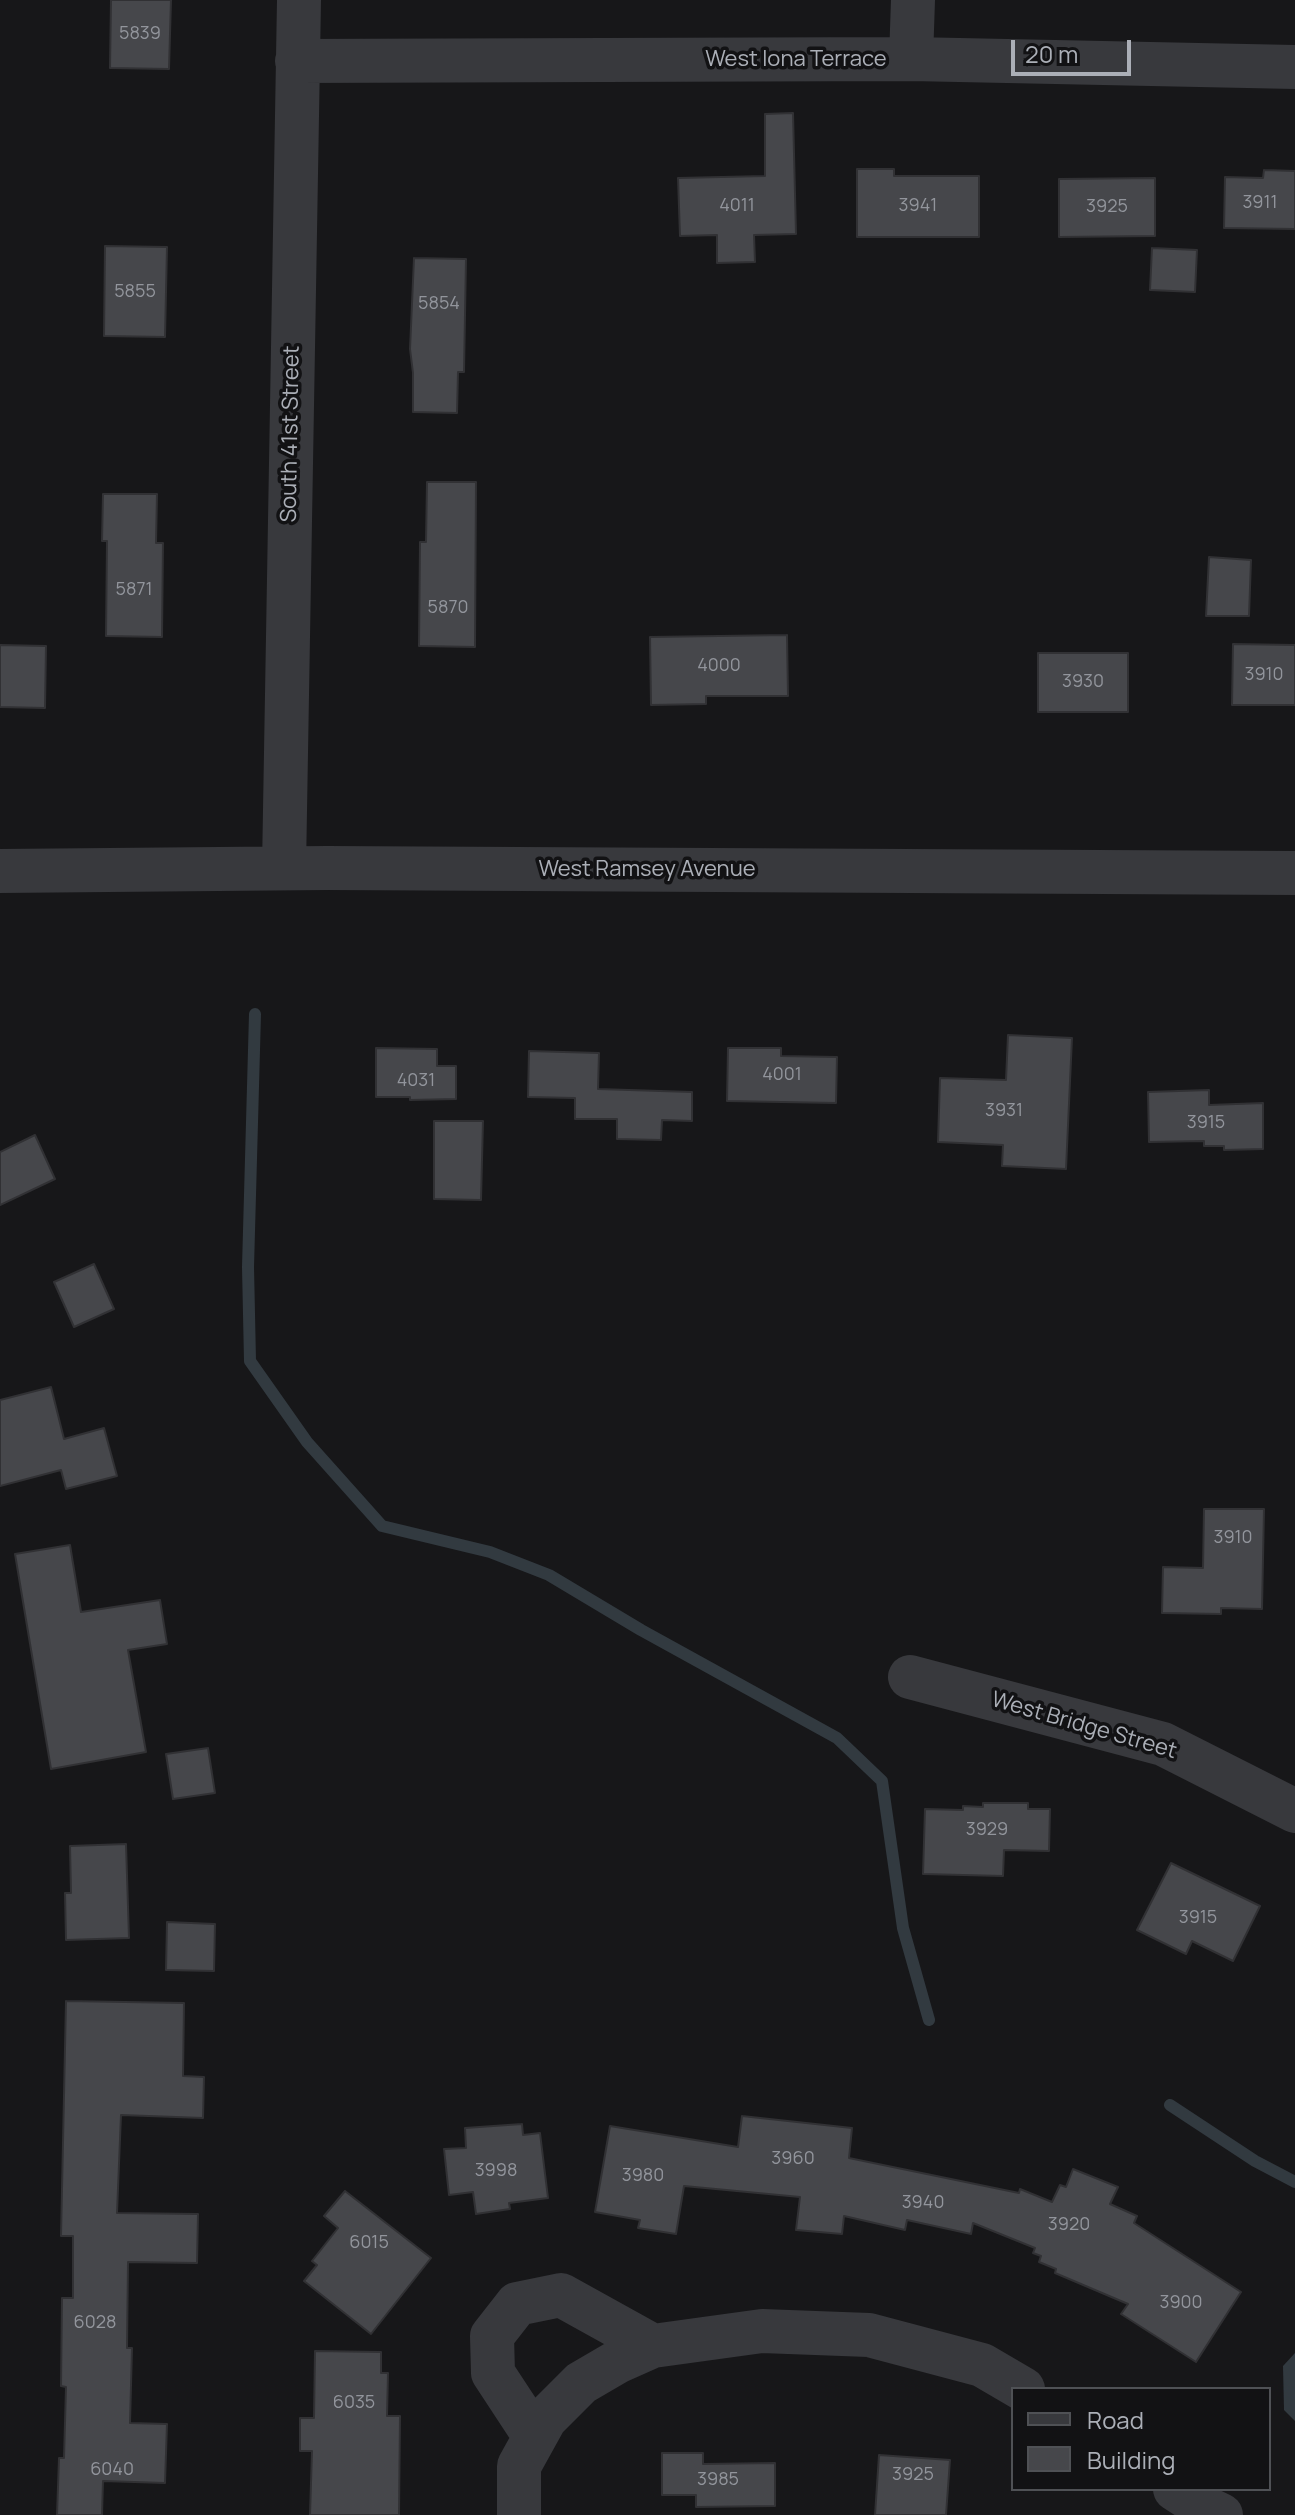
<!DOCTYPE html>
<style>
body{margin:0}
#map{position:relative;width:1295px;height:2515px;overflow:hidden;background:#171719;font-family:Manrope,sans-serif}
canvas{display:block}
.legend{position:absolute;left:1011px;top:2387px;width:260px;height:104px;box-sizing:border-box;background:#121214;border:2px solid #4f5155;margin:0;padding:10px 14px;list-style:none;font-size:24px;color:#abafb7}
.legend li{display:flex;align-items:center;gap:16px;height:40px}
.legend b{width:40px;border:2px solid #4f5155}
.scale{position:absolute;left:1011px;top:40px;width:120px;height:36px;box-sizing:border-box;border:4px solid #abafb7;border-top:0;padding-left:10px;font-size:24px;line-height:28px;white-space:nowrap;color:#abafb7;-webkit-text-stroke:6px #121214;paint-order:stroke}
</style>
<div id="map">
<canvas width="1295" height="2515"></canvas>
<ul class="legend">
<li><b style="height:10px;background:#38393d"></b>Road</li>
<li><b style="height:22px;background:#46474b"></b>Building</li>
</ul>
<div class="scale">20 m</div>
</div>
<script>
const ctx = document.querySelector('canvas').getContext('2d');
ctx.lineJoin = 'round';
function fillPath(path, color) { ctx.fillStyle = color; ctx.fill(path, 'evenodd'); }
const shape = rows => new Path2D(rows.map(r => 'M' + r).join(''));
function strokePath(path, color, width, dash) { ctx.strokeStyle = color; ctx.lineWidth = width; ctx.lineCap = dash ? 'butt' : 'round'; ctx.setLineDash(dash || []); ctx.stroke(path); }
function drawText(font, color, halo, rows, align = 'center') {
  ctx.font = font + ' Manrope,sans-serif'; ctx.lineWidth = 7; ctx.setLineDash([]); ctx.textBaseline = 'middle'; ctx.strokeStyle = halo; ctx.fillStyle = color; for (const [text, x, y, turn = 0] of rows) {
    ctx.save(); ctx.translate(x, y); ctx.rotate((+turn || 0) * Math.PI / 180); ctx.textAlign = isNaN(turn) ? turn : align; if (halo) ctx.strokeText(text, 0, 0); ctx.fillText(text, 0, 0); ctx.restore();
  }
}
fillPath(shape([
 [1295,2353,1295,2421,1284,2410,1283,2366]
]), '#323a40');
strokePath(shape([
 [255,1014,248,1267,250,1361,307,1442,382,1526,490,1552,549,1575,641,1630,837,1738,882,1781,903,1928,929,2020],
 [1170,2105,1255,2161,1295,2182]
]), '#323a40', 12);
const building = shape([
 [111,0,171,0,169,69,110,68,111,0],
 [793,113,796,234,754,235,755,262,717,263,717,235,680,236,678,178,765,176,765,114,793,113],
 [857,169,894,169,894,176,979,176,979,237,857,237,857,169],
 [1264,170,1295,171,1295,229,1224,228,1225,177,1263,178,1264,170],
 [1155,178,1155,236,1059,237,1059,179,1155,178],
 [105,246,167,247,165,337,104,336,105,246],
 [1152,248,1197,250,1195,292,1150,290,1152,248],
 [414,258,466,259,464,372,458,372,457,413,413,412,413,373,410,349,414,258],
 [427,482,476,482,475,647,419,646,420,542,426,542,427,482],
 [103,494,157,494,156,543,163,543,162,637,106,636,107,541,102,541,103,494],
 [1209,557,1251,560,1249,616,1206,616,1209,557],
 [787,635,788,696,706,696,706,704,651,705,650,637,787,635],
 [1233,644,1295,645,1295,705,1232,705,1233,644],
 [0,645,46,646,45,708,0,707,0,645],
 [1038,653,1128,653,1128,712,1038,712,1038,653],
 [1008,1035,1072,1038,1066,1169,1002,1166,1003,1145,938,1142,940,1078,1006,1080,1008,1035],
 [376,1048,437,1049,437,1066,456,1066,456,1099,410,1100,410,1097,376,1097,376,1048],
 [728,1048,781,1048,781,1056,837,1057,836,1103,727,1101,728,1048],
 [529,1051,599,1053,598,1089,692,1092,692,1121,662,1120,661,1140,617,1139,617,1119,575,1119,575,1098,528,1097,529,1051],
 [1209,1090,1209,1105,1263,1103,1263,1149,1224,1150,1224,1146,1204,1146,1204,1141,1149,1142,1148,1092,1209,1090],
 [434,1121,483,1121,481,1200,434,1199,434,1121],
 [35,1135,55,1179,0,1205,0,1152,35,1135],
 [94,1264,114,1309,74,1327,54,1282,94,1264],
 [51,1387,64,1439,104,1428,117,1476,66,1489,61,1470,0,1486,0,1400,51,1387],
 [1204,1509,1264,1509,1262,1609,1221,1608,1221,1614,1162,1613,1163,1567,1203,1568,1204,1509],
 [70,1545,81,1612,160,1600,167,1644,128,1650,146,1752,51,1769,15,1554,70,1545],
 [208,1748,215,1793,173,1799,166,1754,208,1748],
 [983,1803,1028,1803,1028,1809,1050,1809,1049,1851,1004,1850,1003,1876,923,1874,925,1809,963,1810,963,1806,983,1807,983,1803],
 [126,1844,129,1938,66,1940,65,1893,71,1893,70,1846,126,1844],
 [1171,1863,1260,1906,1233,1961,1192,1941,1186,1954,1137,1930,1171,1863],
 [167,1922,215,1924,214,1971,166,1970,167,1922],
 [66,2001,184,2003,183,2076,204,2077,203,2118,121,2115,117,2213,198,2214,197,2263,128,2262,127,2348,132,2348,130,2423,167,2424,165,2483,103,2481,102,2515,57,2515,59,2458,64,2458,66,2387,61,2386,62,2298,73,2298,73,2236,61,2236,66,2001],
 [742,2116,852,2128,849,2158,1019,2193,1020,2189,1052,2202,1060,2185,1066,2187,1073,2169,1118,2187,1110,2204,1137,2216,1134,2223,1241,2292,1196,2362,1121,2314,1128,2304,1055,2273,1056,2269,1039,2262,1041,2256,1033,2253,1035,2248,973,2223,971,2234,907,2220,905,2230,844,2216,842,2234,796,2230,800,2197,684,2186,676,2234,638,2228,640,2220,595,2212,610,2126,738,2147,742,2116],
 [522,2124,523,2135,540,2133,548,2198,509,2203,510,2209,476,2214,473,2192,449,2195,444,2149,466,2148,465,2128,522,2124],
 [345,2191,431,2258,371,2334,304,2281,317,2265,312,2261,338,2228,324,2216,345,2191],
 [315,2351,381,2352,381,2373,388,2373,387,2416,400,2416,399,2515,310,2515,312,2451,300,2451,300,2418,314,2418,315,2351],
 [662,2453,703,2453,703,2464,775,2463,775,2506,696,2507,696,2495,662,2495,662,2453],
 [879,2455,950,2460,946,2515,875,2515,879,2455]
]);
fillPath(building, '#46474b');
strokePath(building, '#313134', 2);
strokePath(shape([
 [911,59,913,0],
 [297,61,911,59,1295,67],
 [284,868,299,0],
 [0,871,327,868,1295,873],
 [910,1677,1163,1744,1295,1811],
 [535,2437,493,2373,492,2336,517,2304,561,2295,653,2346],
 [1175,2489,1198,2504,1221,2515],
 [519,2515,519,2466,545,2419,581,2383,617,2362,653,2346,762,2331,869,2335,982,2365,1023,2389]
]), '#38393d', 44);
drawText('18px', '#92959c', null, [
 ["5839",140,34],
 ["3911",1260,203],
 ["4011",737,206],
 ["3941",918,206],
 ["3925",1107,207],
 ["5855",135,292],
 ["5854",439,304],
 ["5871",134,590],
 ["5870",448,608],
 ["4000",719,666],
 ["3910",1264,675],
 ["3930",1083,682],
 ["4001",782,1075],
 ["4031",416,1081],
 ["3931",1004,1111],
 ["3915",1206,1123],
 ["3910",1233,1538],
 ["3929",987,1830],
 ["3915",1198,1918],
 ["3960",793,2159],
 ["3998",496,2171],
 ["3980",643,2176],
 ["3940",923,2203],
 ["3920",1069,2225],
 ["6015",369,2243],
 ["3900",1181,2303],
 ["6028",95,2323],
 ["6035",354,2403],
 ["6040",112,2470],
 ["3925",913,2475],
 ["3985",718,2480]
]);
drawText('22px', '#abafb7', '#121214', [
 ["West Iona Terrace",796,60],
 ["South 41st Street",291,434,-89],
 ["West Ramsey Avenue",647,870],
 ["West Bridge Street",1084,1726,16]
]);
</script>
